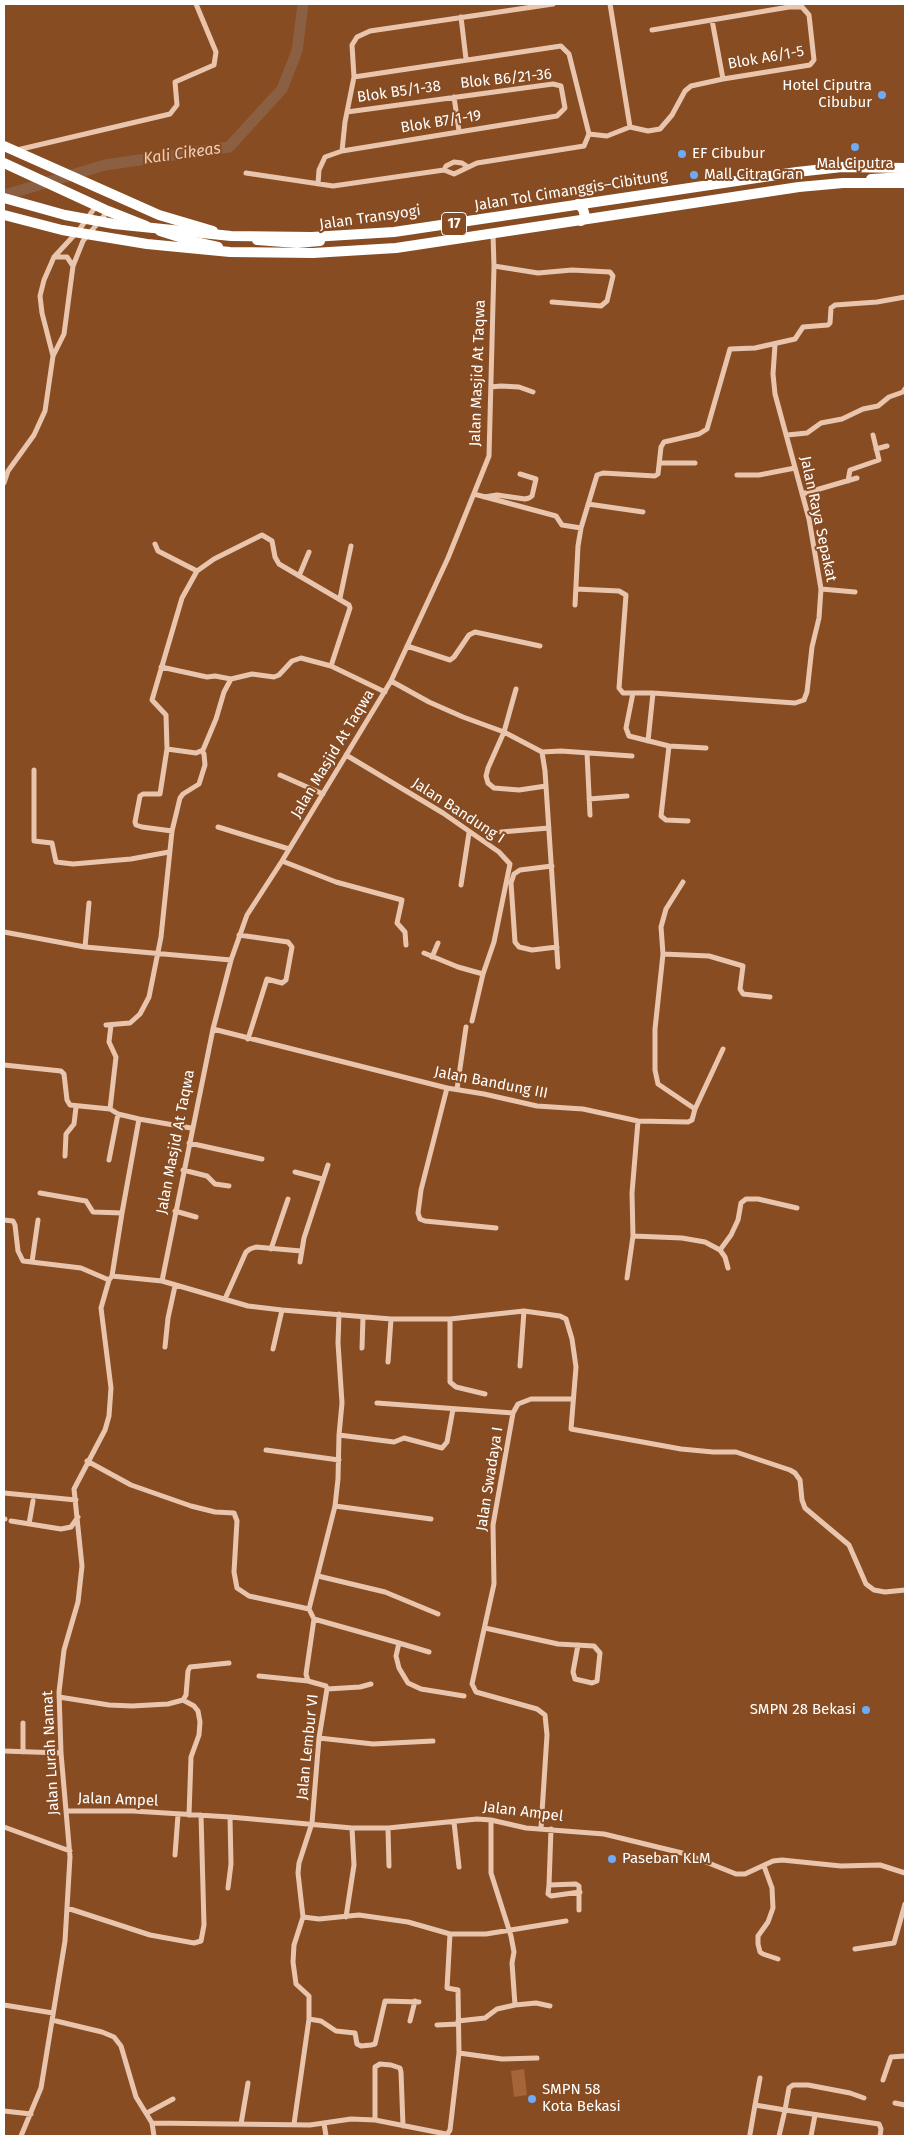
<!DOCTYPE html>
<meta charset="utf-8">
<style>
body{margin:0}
#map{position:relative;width:909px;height:2140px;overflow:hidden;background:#874c22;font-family:"Fira Sans",sans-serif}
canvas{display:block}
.frame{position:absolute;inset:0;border:5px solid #fff;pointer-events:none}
</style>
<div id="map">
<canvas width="909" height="2140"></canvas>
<div class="frame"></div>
</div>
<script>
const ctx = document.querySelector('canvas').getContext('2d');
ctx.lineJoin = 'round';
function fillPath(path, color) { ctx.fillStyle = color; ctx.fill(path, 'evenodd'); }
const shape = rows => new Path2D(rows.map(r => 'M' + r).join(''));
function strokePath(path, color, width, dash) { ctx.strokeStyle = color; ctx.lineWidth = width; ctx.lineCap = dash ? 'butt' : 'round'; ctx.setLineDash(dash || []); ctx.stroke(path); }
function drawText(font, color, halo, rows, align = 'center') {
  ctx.font = font + ' "Fira Sans",sans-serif'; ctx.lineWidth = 4; ctx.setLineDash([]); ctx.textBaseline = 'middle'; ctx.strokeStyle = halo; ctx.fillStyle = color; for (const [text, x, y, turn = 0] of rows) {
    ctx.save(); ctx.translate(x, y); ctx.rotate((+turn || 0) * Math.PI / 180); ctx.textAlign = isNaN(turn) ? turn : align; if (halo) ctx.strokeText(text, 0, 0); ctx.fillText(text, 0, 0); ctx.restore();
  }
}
fillPath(shape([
 [524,2069,527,2095,514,2097,511,2071]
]), '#a66539');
strokePath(shape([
 [4,197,8,194,105,165,229,147,282,89,297,51,303,4]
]), '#8b6042', 11);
strokePath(shape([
 [610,4,630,127],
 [461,17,466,59],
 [712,20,723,79],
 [354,77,561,46,569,54,589,134],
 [454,97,459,131],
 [17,150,170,114,177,105,175,82,214,65,216,52,196,4],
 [342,151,345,122,354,77,352,45,357,37,370,31,553,4],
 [444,170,446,166,454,162,462,163,468,167],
 [246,173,333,186,444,170,454,174,477,163,584,146,589,134,607,136,630,127,648,131,660,129,672,115,685,91,691,86,723,79,810,65,814,60,809,15,802,7,789,7,652,30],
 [318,184,319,170,325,157,342,151,557,116,565,108,561,86,553,84,347,112],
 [55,257,67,257,73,266],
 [494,266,538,273,572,270,610,272,613,276,607,301,601,306,552,302],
 [53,356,42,313,40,296,44,280,54,257,79,230,96,206],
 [491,387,501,386,519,387,533,392],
 [787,435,807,433,821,423,842,419,863,409,878,406,889,397,903,392,905,389],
 [876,449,887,446],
 [660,463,695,463],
 [737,475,759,475,795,468],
 [848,481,850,470,879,460,873,435],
 [4,483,8,471,34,435,45,411,53,356,64,334,73,266,83,241,108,211],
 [474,494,556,516,562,525,581,528],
 [802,494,857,478],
 [484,497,497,495,525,499,529,498,532,496,536,479,520,474],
 [588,504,643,512],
 [155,544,158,551,197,571],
 [299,576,309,552],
 [576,589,619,591,626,595,619,688,623,693,653,693,795,703,804,700,807,692,812,647,819,618,821,589,809,519,775,394,773,374,775,345],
 [821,589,855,592],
 [340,598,351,546],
 [575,605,578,546,581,528,597,475,603,473,655,476,658,474,661,447,664,442,699,434,707,429,730,349,755,348,795,339,803,327,828,325,830,323,831,308,835,305,877,302,905,297],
 [407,646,450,660,454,657,469,635,475,632,540,646],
 [161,667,207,677,215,676,231,679,252,674,274,677,279,675,292,661,301,658,331,666],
 [391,681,429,702,463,717,504,732,542,752,545,771,558,967],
 [516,689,504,732,488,768,486,776,488,783,494,788,519,790,546,786],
 [633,693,626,728,629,736,669,746,706,748],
 [648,741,653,693],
 [669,746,661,816,666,820,688,821],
 [167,749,196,753,203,750,216,719,224,692,231,679],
 [542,752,561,751,632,756],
 [587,753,590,815],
 [346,755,443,813,499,852,510,864,494,942,483,974,458,967,424,953],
 [34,770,34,841,52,843,56,862,73,864,131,859,169,852],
 [280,775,323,794],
 [589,799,627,796],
 [218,827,289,849],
 [172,831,142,827,136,825,135,822,140,796,143,794,160,794,167,749,166,715,152,700,182,598,197,571,214,559,262,535,272,541,275,557,279,564,349,605,350,608,331,666,385,692],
 [501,832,549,828],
 [282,861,336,882,402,900,397,923,405,932,406,945],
 [552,866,520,870,514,874,511,883,515,942,519,947,532,950,557,947],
 [683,882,666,909,661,927,663,954,655,1029,655,1070,658,1084,695,1109],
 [461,885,469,833],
 [4,932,85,947,231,960],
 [239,935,288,942,292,947,286,980,282,983,267,979,248,1039],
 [85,947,89,903],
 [663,954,709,956,743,966,740,989,743,994,770,997],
 [432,957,438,943],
 [472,1021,483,974],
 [106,1025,130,1023,140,1014,149,997,161,937,172,831,180,798,183,794,199,784,205,765,204,754,202,751],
 [213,1029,447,1088,484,1094,537,1106,583,1109,638,1121,688,1122,692,1120,695,1109,723,1049],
 [4,1065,61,1071,64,1074,67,1100,70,1105,110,1109,118,1114,139,1119,191,1128],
 [447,1088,421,1190,418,1213,420,1219,425,1221,496,1228],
 [457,1089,466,1027],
 [110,1109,116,1057,109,1042,111,1025],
 [638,1121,632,1193,633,1236,682,1238,705,1242,720,1250,725,1257,728,1268],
 [189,1143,262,1159],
 [65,1156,66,1134,74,1124,76,1107],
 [109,1160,118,1114],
 [183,1170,207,1176,215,1184,229,1186],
 [295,1172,322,1179],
 [40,1193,86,1201,93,1212,122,1213],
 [175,1211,196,1217],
 [4,1220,13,1221,15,1225,18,1251,23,1261,81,1268,109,1280],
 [271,1249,288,1199],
 [720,1250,731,1235,738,1220,741,1203,746,1199,758,1199,797,1208],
 [32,1262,38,1220],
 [300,1262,304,1238,328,1165],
 [112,1276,122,1213,139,1119],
 [627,1278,633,1236],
 [162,1281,213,1029,231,960,247,915,282,861,391,681,448,558,489,456,494,266,493,234],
 [225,1299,246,1252,250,1249,256,1247,301,1251],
 [450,1319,450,1382,456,1387,485,1394],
 [165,1347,168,1318,175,1286],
 [362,1348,363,1317],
 [273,1349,282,1310],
 [388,1362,391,1319],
 [520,1366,524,1311],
 [377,1403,513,1413],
 [339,1435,394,1442,404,1438,442,1448,447,1442,453,1409],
 [266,1450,339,1460],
 [87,1461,131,1485,191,1506,215,1512,234,1513,237,1521,234,1572,237,1588,249,1596,309,1609,314,1619,306,1674,308,1681,326,1686,327,1689,319,1738,312,1823,299,1863,298,1873,303,1917,294,1945,293,1962,296,1984,309,1996,309,2019,294,2124],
 [4,1493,76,1500],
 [335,1506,431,1519],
 [4,1519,5,1519],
 [11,1521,61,1529,71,1527,78,1517],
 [29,1524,33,1501],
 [318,1576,385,1592,438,1614],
 [309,1609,335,1506,338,1479,339,1435,342,1403,338,1343,339,1314],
 [314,1619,399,1643,396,1656,399,1668,408,1683,421,1689,464,1696],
 [485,1628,558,1644,594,1646,600,1653,597,1681,592,1683,575,1679,573,1672,578,1645],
 [399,1643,429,1652],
 [259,1676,308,1681],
 [327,1689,360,1687,371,1684],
 [59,1697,109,1705,132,1706,168,1704,183,1700,186,1695,188,1671,190,1667,229,1663],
 [183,1700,194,1706,198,1711,200,1722,199,1735,191,1757,189,1815],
 [23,1723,23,1752],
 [319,1738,373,1744,433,1741],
 [4,1751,61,1753],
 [67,1811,133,1811,230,1817,352,1828,388,1828,477,1819,491,1820,526,1828,604,1834,686,1854,736,1874,745,1874,773,1861,782,1860,841,1866,880,1865,905,1873],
 [454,1822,459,1867],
 [4,1827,70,1851],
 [388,1828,389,1866],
 [541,1828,547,1735,545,1715,537,1709,476,1692,472,1684,494,1584,493,1525,513,1413,518,1404,531,1399,573,1399],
 [551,1829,549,1885,576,1884,579,1886,579,1910],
 [175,1855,178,1815],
 [764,1866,772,1888,773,1908,768,1922,758,1936,758,1944,760,1952,763,1954,778,1959],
 [549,1885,548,1894,551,1896,580,1892],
 [228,1888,231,1864,230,1817],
 [67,1908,150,1935,194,1943,201,1941,204,1925,201,1815],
 [303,1917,319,1919,359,1915,408,1922,450,1934,486,1934,566,1921],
 [346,1917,354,1865,352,1828],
 [855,1949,894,1943,905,1904],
 [4,2005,53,2013],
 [515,2005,536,2003,550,2006],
 [309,2019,321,2021,336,2031,355,2033,357,2044,361,2046,371,2045,375,2044,385,2001,419,2002],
 [52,2020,102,2032,114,2037,121,2046,136,2097,152,2123,310,2125,351,2119,375,2120,446,2134],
 [410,2021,415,2001],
 [458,2021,485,2018,497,2009,515,2005,512,1963,514,1952,511,1936,491,1873,491,1820],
 [437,2025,458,2024],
 [459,2053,502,2059,537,2058],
 [883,2080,891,2057,905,2056],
 [895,2103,905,2105],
 [755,2105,760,2078],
 [4,2111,31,2114],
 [147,2113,173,2099],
 [375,2120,375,2067,380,2064,391,2065,400,2068,401,2072,403,2126],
 [152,2123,154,2136],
 [324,2123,326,2136],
 [241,2124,248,2083],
 [750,2134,755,2105,785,2110,789,2088,793,2085,808,2085,850,2093,864,2098],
 [21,2136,41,2088,65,1941,70,1857,61,1753,59,1692,64,1650,78,1602,82,1566,74,1489,105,1430,109,1416,111,1388,101,1308,109,1280,112,1276,162,1281,248,1306,282,1310,391,1319,450,1319,524,1311,560,1316,566,1319,572,1339,576,1367,571,1429,681,1449,713,1452,736,1452,790,1470,795,1473,800,1480,802,1500,805,1508,849,1545,866,1584,874,1590,885,1592,905,1590],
 [446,2136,450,2130,459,2053,458,1990,447,1988,450,1934],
 [779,2136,785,2110,879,2124,881,2129,880,2136],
 [811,2136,815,2115]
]), '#eac5ad', 5);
strokePath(shape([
 [4,146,159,215,213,231],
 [4,163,108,211,146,226],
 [871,179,905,177],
 [578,204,583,209,585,216,581,221],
 [160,231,195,242,218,247],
 [257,240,297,243,320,241]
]), '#fff', 10);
strokePath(shape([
 [4,198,65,215,114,224,231,236,312,237,394,232,797,172,842,167,905,168],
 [4,215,62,230,147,244,230,252,313,253,396,248,799,187,843,183,905,183]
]), '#fff', 10);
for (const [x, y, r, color] of [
 [882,95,5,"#6fabf5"],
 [855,147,5,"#6fabf5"],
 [682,154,5,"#6fabf5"],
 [694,175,5,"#6fabf5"],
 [866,1710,5,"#6fabf5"],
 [612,1859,5,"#6fabf5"],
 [532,2099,5,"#6fabf5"]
]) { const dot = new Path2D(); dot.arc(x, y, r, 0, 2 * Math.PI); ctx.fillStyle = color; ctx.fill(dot); strokePath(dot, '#874c22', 2); }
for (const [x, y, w] of [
 [454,224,25]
]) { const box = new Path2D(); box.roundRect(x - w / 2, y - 11.5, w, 23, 4); ctx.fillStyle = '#874c22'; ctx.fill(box); strokePath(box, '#fff', 1); }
drawText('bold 14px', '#fff', null, [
 ["17",454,224]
]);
drawText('15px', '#fff', '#874c22', [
 ["Blok A6/1-5",766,58,-10],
 ["Blok B6/21-36",506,79,-6],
 ["Blok B5/1-38",399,92,-8],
 ["Blok B7/1-19",441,122,-9],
 ["Jalan Tol Cimanggis–Cibitung",571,191,-9],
 ["Jalan Transyogi",370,218,-8],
 ["Jalan Masjid At Taqwa",478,373,-88],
 ["Jalan Raya Sepakat",818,519,78],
 ["Jalan Masjid At Taqwa",333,754,-59],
 ["Jalan Bandung I",458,811,33],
 ["Jalan Bandung III",491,1083,11],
 ["Jalan Masjid At Taqwa",176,1142,-79],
 ["Jalan Swadaya I",490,1479,-81],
 ["Jalan Lembur VI",308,1747,-84],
 ["Jalan Lurah Namat",51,1753,-93],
 ["Jalan Ampel",118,1800,2],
 ["Jalan Ampel",523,1812,7]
]);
drawText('15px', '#fff', '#874c22', [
 ["Hotel Ciputra",872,86,"right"],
 ["Cibubur",872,103,"right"],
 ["EF Cibubur",692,154],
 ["Mal Ciputra",855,164,"center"],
 ["Mall Citra Gran",704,175],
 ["SMPN 28 Bekasi",856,1710,"right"],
 ["Paseban KLM",622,1859],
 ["SMPN 58",542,2090],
 ["Kota Bekasi",542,2107]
], 'left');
drawText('italic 16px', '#f1ceb8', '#874c22', [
 ["Kali Cikeas",182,154,-8]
]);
</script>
